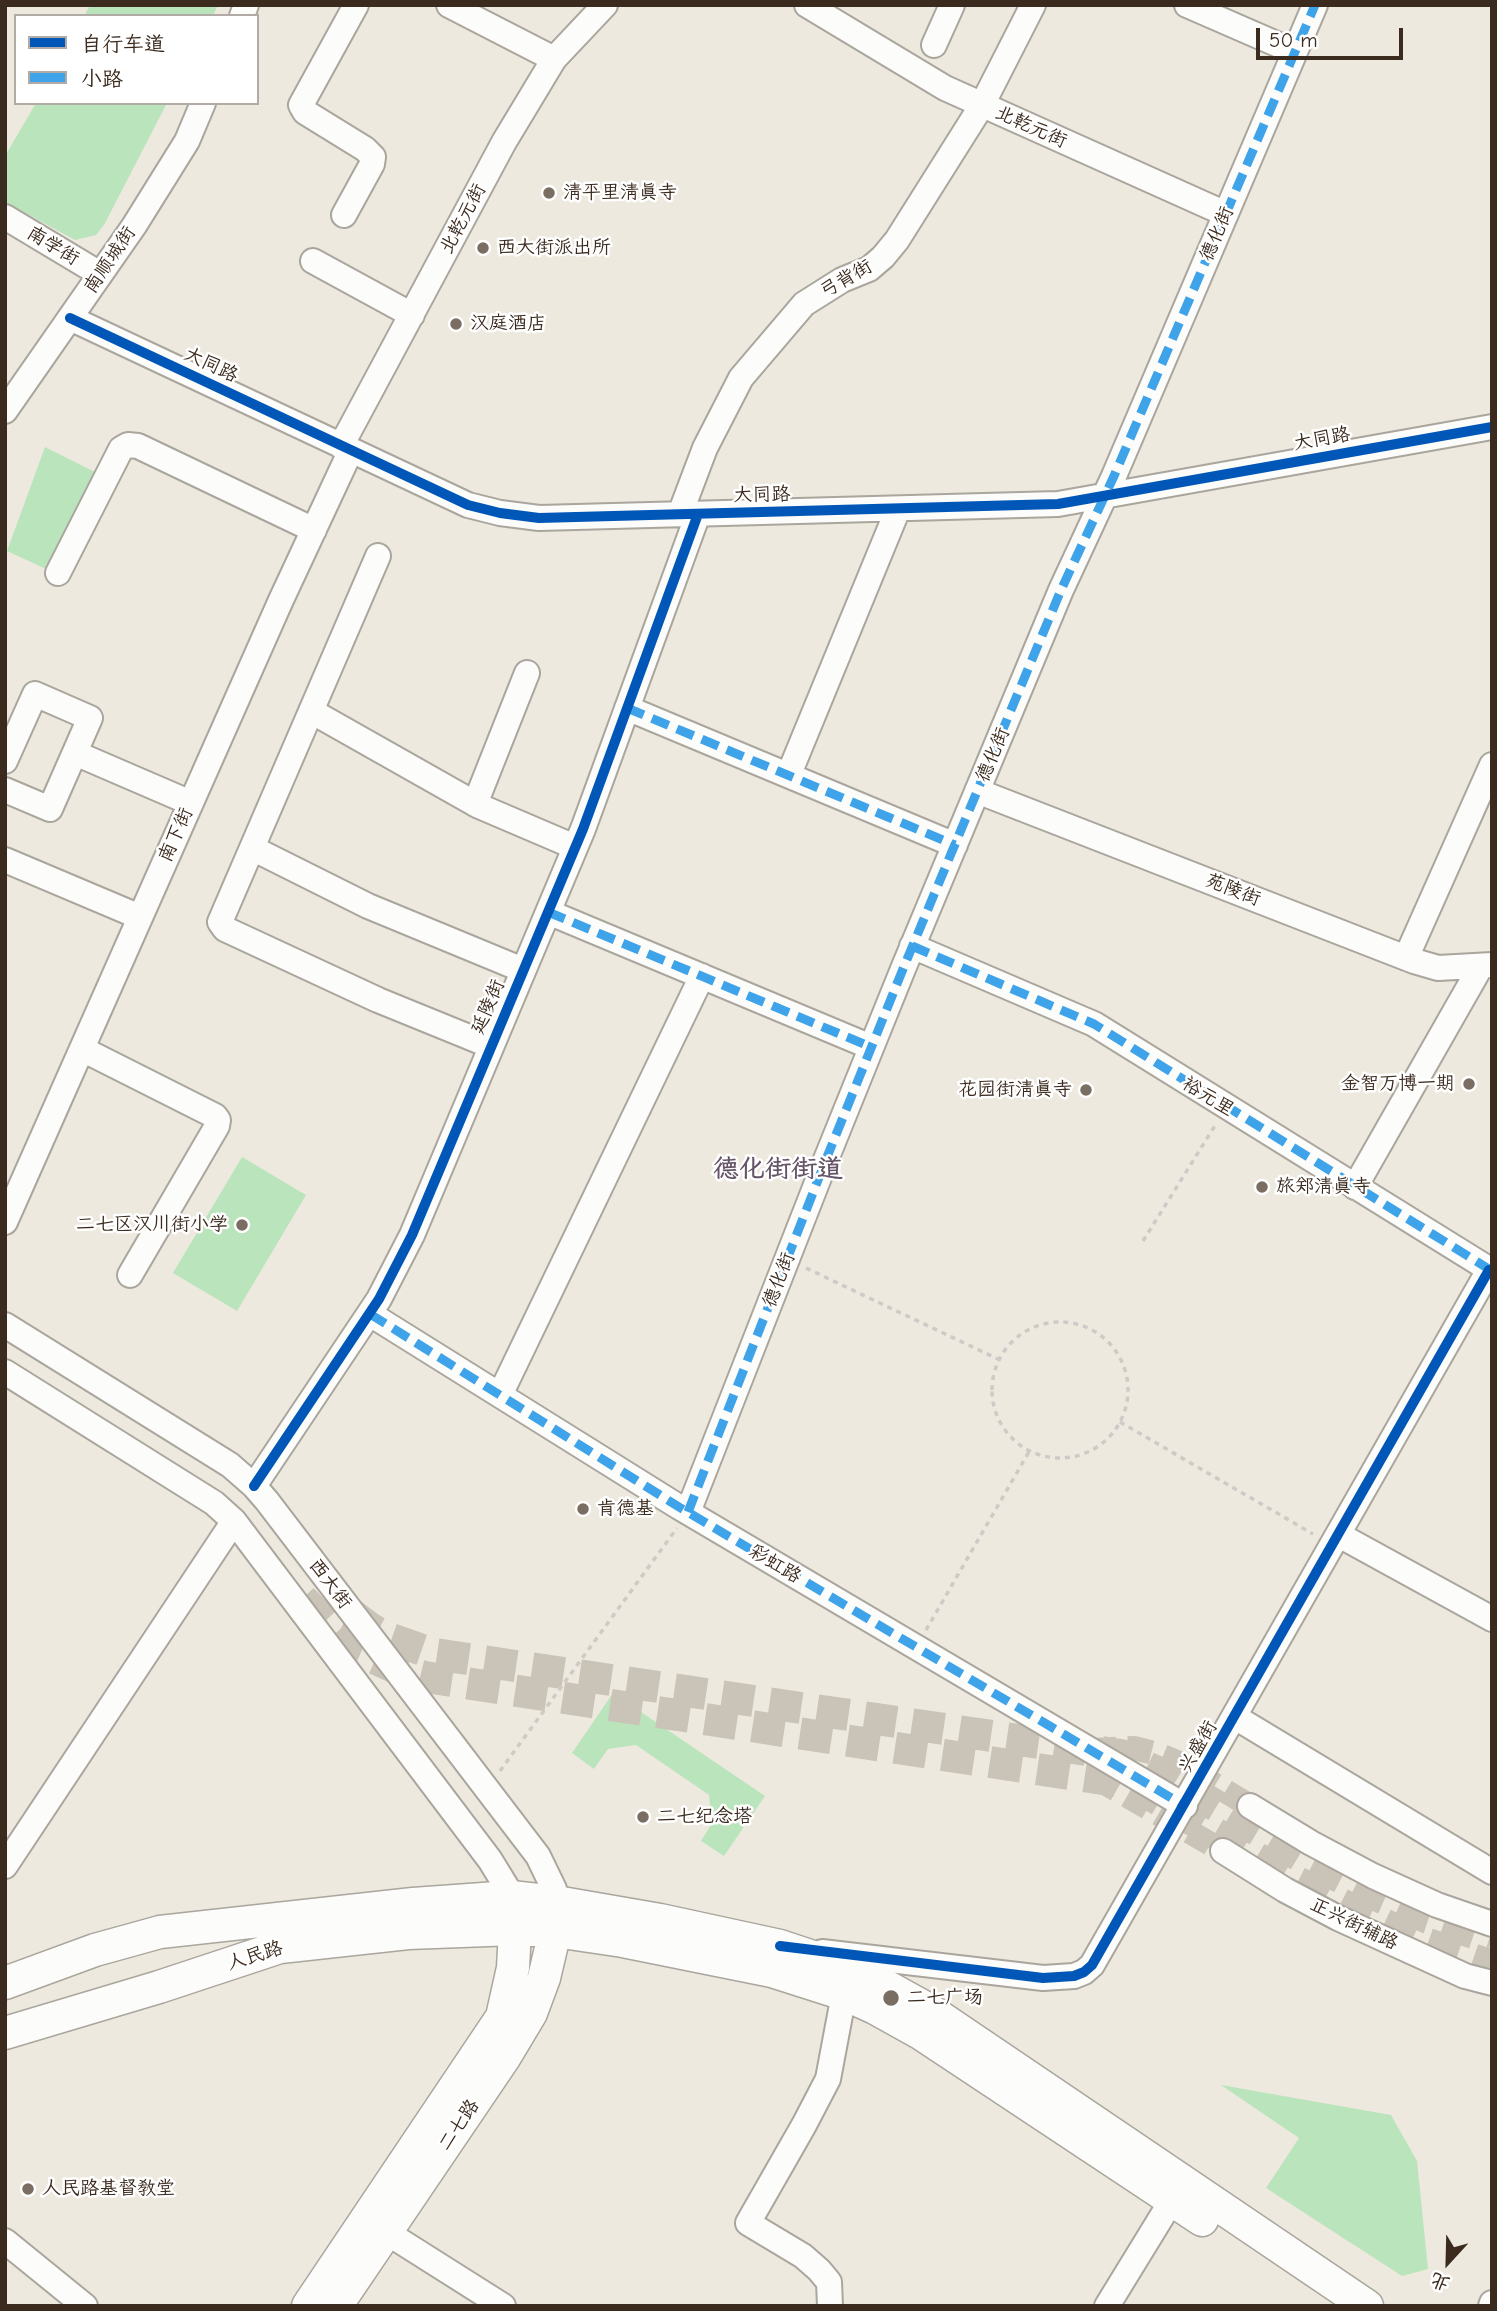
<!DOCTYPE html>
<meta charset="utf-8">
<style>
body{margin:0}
#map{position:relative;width:1497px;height:2311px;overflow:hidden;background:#eee9de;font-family:"Comic Neue","LXGW WenKai TC",sans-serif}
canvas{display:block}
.frame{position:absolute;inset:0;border:7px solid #3b2a1e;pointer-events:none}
.legend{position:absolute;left:14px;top:14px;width:245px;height:91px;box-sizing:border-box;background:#fff;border:2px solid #b1aaa5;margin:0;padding:9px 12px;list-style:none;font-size:21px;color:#3b2a1e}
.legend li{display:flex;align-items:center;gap:14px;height:35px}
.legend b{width:35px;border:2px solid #b1aaa5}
.north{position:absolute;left:1413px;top:2227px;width:70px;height:70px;-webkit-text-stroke:5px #fff;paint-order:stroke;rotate:202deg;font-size:19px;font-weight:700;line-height:28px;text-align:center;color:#3b2a1e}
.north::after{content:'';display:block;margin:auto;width:24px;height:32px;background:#3b2a1e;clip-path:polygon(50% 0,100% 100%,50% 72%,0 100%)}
.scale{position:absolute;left:1256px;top:28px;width:147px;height:32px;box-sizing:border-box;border:4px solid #3b2a1e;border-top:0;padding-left:9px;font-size:21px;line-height:24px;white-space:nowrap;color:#3b2a1e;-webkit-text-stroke:5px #fff;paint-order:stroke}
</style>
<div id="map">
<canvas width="1497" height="2311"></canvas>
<div class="frame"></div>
<ul class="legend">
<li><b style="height:9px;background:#0057b8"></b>自行车道</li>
<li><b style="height:9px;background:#3fa3ea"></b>小路</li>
</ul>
<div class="north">北</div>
<div class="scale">50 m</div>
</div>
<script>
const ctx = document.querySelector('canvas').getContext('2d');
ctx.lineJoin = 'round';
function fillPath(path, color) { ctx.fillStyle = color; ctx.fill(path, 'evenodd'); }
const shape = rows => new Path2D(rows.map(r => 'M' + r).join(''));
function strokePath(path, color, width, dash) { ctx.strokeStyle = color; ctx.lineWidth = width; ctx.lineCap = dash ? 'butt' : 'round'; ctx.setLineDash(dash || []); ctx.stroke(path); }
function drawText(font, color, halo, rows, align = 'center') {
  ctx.font = font + ' "Comic Neue","LXGW WenKai TC",sans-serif'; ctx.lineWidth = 5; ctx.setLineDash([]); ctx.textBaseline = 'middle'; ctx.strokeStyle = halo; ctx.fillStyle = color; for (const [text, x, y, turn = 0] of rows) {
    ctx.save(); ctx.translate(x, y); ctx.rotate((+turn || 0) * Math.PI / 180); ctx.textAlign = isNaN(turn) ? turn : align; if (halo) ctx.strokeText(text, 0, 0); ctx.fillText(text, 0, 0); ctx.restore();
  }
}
fillPath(shape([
 [90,5,218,5,213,16,84,16],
 [36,103,167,103,104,225,96,235,75,240,5,202,5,156],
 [45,447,95,472,46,569,7,551],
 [242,1157,306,1195,237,1311,173,1273],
 [613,1693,765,1796,724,1856,701,1841,712,1823,709,1795,636,1745,608,1749,594,1769,572,1753],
 [1221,2085,1391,2115,1417,2161,1428,2269,1402,2276,1266,2188,1299,2138]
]), '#bae4bb');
strokePath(shape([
 [1092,1750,1134,1748,1158,1754,1179,1763,1250,1806],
 [1096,1778,1223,1851]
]), '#cac3b8', 24, [24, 12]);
strokePath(shape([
 [302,1599,337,1636,360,1652,405,1672,425,1677,1116,1781,1140,1789,1156,1798,1295,1881,1353,1910,1422,1942,1492,1966],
 [351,1614,371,1629,388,1638,434,1654,1121,1755,1168,1777,1305,1859,1365,1890,1428,1918,1492,1939]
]), '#cac3b8', 32, [32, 16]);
const minor = shape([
 [449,5,554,59],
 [807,5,945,88,1226,214],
 [1187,5,1295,52],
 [242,16,246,5],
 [934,45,952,5],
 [344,215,372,164,373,157,365,149,305,112,301,105,356,5],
 [5,217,100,274],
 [313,261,412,315],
 [70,318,468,505,500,513,539,518,1058,504,1492,427],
 [5,411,134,226,187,141,203,103],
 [341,446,504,142,554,59,605,5],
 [680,514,705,448,741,378,804,304,842,280,869,269,883,257,897,240,982,105,1033,5],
 [378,556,220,922,225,929,378,1000,491,1046],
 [58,573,121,449,128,445,138,446,314,530],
 [627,708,955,845],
 [311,711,479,806,575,847],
 [75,753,191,803],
 [5,761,35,694,90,718,50,809,5,790],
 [789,774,898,509],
 [977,791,1414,961,1438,968,1492,965],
 [475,804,527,673],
 [252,848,368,906,523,970],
 [5,860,140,917],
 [548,912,871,1047],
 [912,946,1094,1024,1492,1271],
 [1406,958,1492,765],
 [82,1049,215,1116,218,1120,217,1126,130,1275],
 [1355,1187,1481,966],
 [5,1222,281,600,351,450],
 [370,1314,679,1507,1185,1806],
 [5,1325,230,1465,254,1486,267,1501,538,1856,554,1889,555,1916],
 [5,1372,214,1503,234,1521,490,1860,509,1891,513,1911],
 [500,1395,702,976],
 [254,1486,379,1299,412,1235,583,829,698,514],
 [688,1512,827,1157,903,969,1061,590,1114,476,1315,5],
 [1339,1535,1492,1619],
 [1235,1717,1492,1872],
 [1250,1806,1311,1843,1373,1876,1437,1905,1492,1924],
 [1223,1851,1285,1890,1338,1918,1465,1976,1492,1983],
 [5,1866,234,1521],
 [822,1952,1043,1978,1074,1976,1084,1972,1092,1965,1489,1270],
 [386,2232,503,2306],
 [5,2241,85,2306],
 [830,2306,829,2282,819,2270,803,2256,748,2223,804,2125,828,2079,844,1994],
 [1107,2306,1172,2200],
 [1491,2306,1492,2303]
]);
const major = shape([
 [5,1983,95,1950,160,1932,413,1904,511,1897,556,1902,660,1920,780,1946,840,1966,884,1985,931,2011,1367,2306],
 [5,2033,159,1987,280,1947,408,1933,515,1929,555,1931,623,1941,772,1971,844,1994,875,2008,920,2033,1202,2220],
 [308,2306,502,2017,513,1968,515,1929],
 [336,2306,504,2058,531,2013,544,1978,555,1931]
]);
strokePath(minor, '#aaa59d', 28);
strokePath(major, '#aaa59d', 35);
strokePath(shape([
 [1143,1241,1216,1124],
 [806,1268,1000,1360],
 '992 1390a68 68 0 1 1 136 0a68 68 0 1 1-136 0Z',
 [1120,1422,1313,1534],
 [926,1630,1030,1450],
 [500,1771,677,1528]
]), '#cdcac7', 3.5, [5, 5]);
strokePath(minor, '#fcfcfa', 24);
strokePath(major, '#fcfcfa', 32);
strokePath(shape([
 [627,708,955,845],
 [548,912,871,1047],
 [912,946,1094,1024,1492,1271],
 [370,1314,679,1507,1185,1806],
 [688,1512,827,1157,903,969,1061,590,1114,476,1315,5]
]), '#3fa3ea', 9, [18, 9]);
strokePath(shape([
 [70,318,468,505,500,513,539,518,1058,504,1492,427],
 [254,1486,379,1299,412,1235,583,829,698,514],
 [780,1946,1043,1978,1074,1976,1084,1972,1092,1965,1489,1270]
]), '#0057b8', 10);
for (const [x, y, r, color] of [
 [549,193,7,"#7a6d61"],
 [483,248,7,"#7a6d61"],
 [456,324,7,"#7a6d61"],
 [1469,1084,7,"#7a6d61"],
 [1086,1090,7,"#7a6d61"],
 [1262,1187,7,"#7a6d61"],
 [242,1225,7,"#7a6d61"],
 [583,1509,7,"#7a6d61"],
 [643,1817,7,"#7a6d61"],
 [891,1998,9,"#7a6d61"],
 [28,2189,7,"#7a6d61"]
]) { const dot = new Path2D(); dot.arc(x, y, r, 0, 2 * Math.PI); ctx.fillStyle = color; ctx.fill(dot); strokePath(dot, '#fff', 2.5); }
drawText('19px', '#3b2a1e', '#fff', [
 ["北乾元街",1031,127,24],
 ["北乾元街",463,219,-62],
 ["德化街",1217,234,-67],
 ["南学街",53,246,31],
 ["南顺城街",110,260,-56],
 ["弓背街",846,279,-30],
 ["大同路",211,365,25],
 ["大同路",1322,439,-10],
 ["大同路",762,495,-1],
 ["德化街",993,755,-67],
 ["南下街",176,835,-66],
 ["苑陵街",1233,890,21],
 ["延陵街",488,1007,-67],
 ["裕元里",1208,1097,32],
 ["德化街",779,1280,-69],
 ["彩虹路",775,1564,31],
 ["西大街",330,1584,53],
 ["兴盛街",1198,1747,-60],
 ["正兴街辅路",1354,1924,26],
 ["人民路",255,1956,-17],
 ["二七路",459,2125,-56]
]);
drawText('19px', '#3b2a1e', '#fff', [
 ["清平里清真寺",563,193],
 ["西大街派出所",497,248],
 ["汉庭酒店",470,324],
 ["金智万博一期",1455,1084,"right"],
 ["花园街清真寺",1072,1090,"right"],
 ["旅郑清真寺",1276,1187],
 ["二七区汉川街小学",228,1225,"right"],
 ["肯德基",597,1509],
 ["二七纪念塔",657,1817],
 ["二七广场",907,1998],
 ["人民路基督教堂",42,2189]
], 'left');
drawText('bold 26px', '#655366', '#fff', [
 ["德化街街道",778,1170]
]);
</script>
